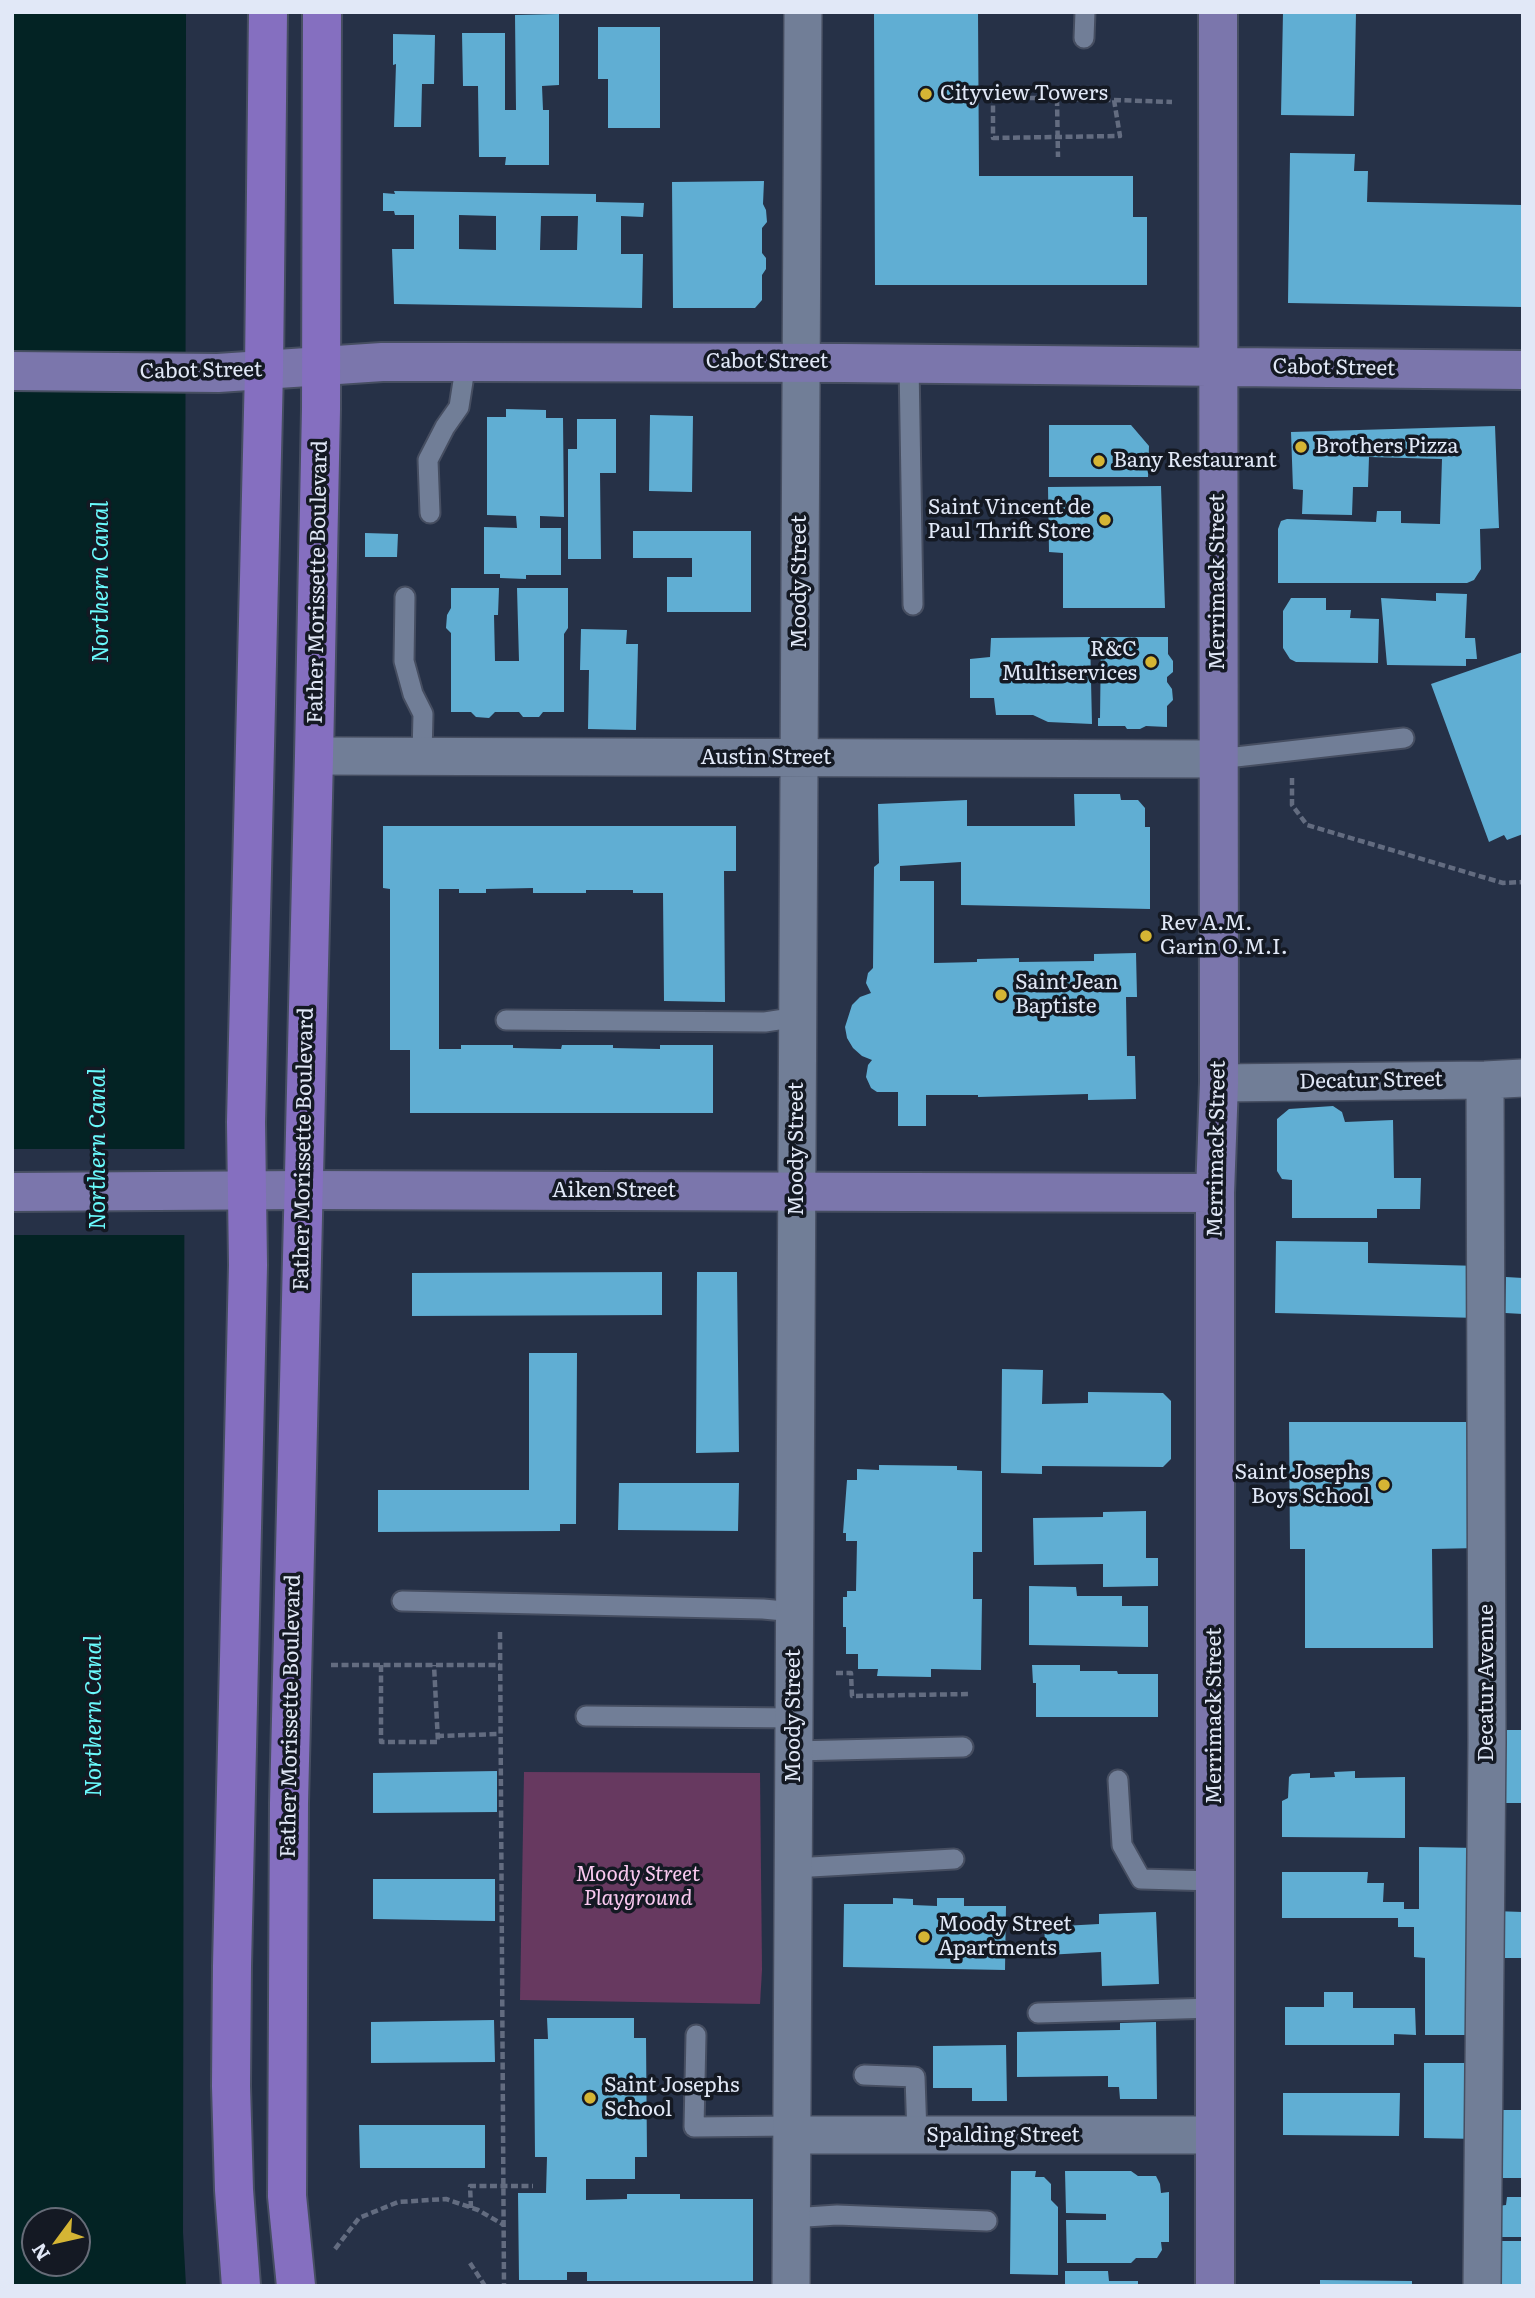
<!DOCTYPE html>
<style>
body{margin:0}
#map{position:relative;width:1535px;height:2298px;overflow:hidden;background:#263147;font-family:Literata,serif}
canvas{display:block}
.frame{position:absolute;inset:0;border:14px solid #e1e8f7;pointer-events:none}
.north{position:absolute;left:21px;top:2207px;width:70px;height:70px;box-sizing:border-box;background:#141923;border:2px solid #666c78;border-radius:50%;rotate:237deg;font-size:19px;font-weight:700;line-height:28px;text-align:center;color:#e1e8f7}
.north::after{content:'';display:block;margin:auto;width:24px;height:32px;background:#d5b534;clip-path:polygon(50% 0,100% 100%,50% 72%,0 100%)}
</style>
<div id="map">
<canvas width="1535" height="2298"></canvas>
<div class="frame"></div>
<div class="north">N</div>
</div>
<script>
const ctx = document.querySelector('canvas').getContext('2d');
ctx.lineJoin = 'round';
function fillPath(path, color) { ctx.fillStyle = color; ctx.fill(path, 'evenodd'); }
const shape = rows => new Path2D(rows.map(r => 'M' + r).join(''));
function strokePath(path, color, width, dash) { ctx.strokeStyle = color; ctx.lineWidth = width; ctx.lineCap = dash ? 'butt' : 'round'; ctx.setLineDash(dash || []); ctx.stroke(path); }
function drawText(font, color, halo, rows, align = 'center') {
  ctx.font = font + ' Literata,serif'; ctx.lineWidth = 7; ctx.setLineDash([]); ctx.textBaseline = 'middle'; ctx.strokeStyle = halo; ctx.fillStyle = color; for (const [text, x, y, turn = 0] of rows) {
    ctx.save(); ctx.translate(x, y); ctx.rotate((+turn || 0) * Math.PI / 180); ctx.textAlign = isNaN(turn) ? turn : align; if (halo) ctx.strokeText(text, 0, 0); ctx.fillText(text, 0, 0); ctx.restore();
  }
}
fillPath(shape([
 [524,1772,760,1773,762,1970,760,2004,520,2000]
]), '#673960');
fillPath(shape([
 [12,12,186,12,183,2232,186,2286,12,2286],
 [35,2221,77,2221,77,2263,35,2263]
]), '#032324');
fillPath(shape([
 [12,1149,189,1149,189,1235,12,1235]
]), '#263147');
fillPath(shape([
 [874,12,978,12,979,176,1133,176,1133,217,1147,217,1147,285,875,285],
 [1283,12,1356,12,1354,116,1281,115],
 [559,14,559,85,542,86,543,110,549,110,549,165,505,165,506,157,479,157,478,86,463,86,462,33,505,33,505,110,516,110,515,15],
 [598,27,660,27,660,128,608,128,608,79,598,79],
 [393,34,435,35,434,84,422,84,421,127,394,127,396,64,393,65],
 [1290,153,1355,154,1354,171,1368,171,1367,202,1523,205,1523,307,1288,303],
 [764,181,763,204,766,210,767,222,762,228,762,253,766,258,766,269,762,275,762,300,755,308,673,308,672,182],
 [394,191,596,194,596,202,644,203,643,217,621,216,621,254,643,254,642,308,394,304,392,249,414,249,414,215,395,215,394,211,383,211,383,193,395,194],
 [459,215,496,216,496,250,459,249],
 [541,216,578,216,577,250,540,250],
 [506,409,546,410,546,418,563,418,564,517,540,516,540,528,561,528,561,575,526,575,526,579,500,578,500,574,484,574,484,527,517,528,516,516,487,515,487,417,506,417],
 [650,415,693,416,692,492,649,491],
 [577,419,616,419,616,473,600,473,601,559,568,559,568,449,577,449],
 [1049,425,1131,425,1149,446,1148,477,1049,477],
 [1495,426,1499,528,1480,529,1481,569,1474,580,1467,583,1278,583,1278,529,1281,521,1287,519,1376,522,1377,511,1401,511,1401,523,1440,524,1442,459,1369,457,1368,487,1353,487,1352,515,1302,514,1303,490,1293,489,1291,432],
 [1161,486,1165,608,1063,608,1063,553,1049,552,1048,487],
 [633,531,751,531,751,612,667,612,667,577,692,577,692,558,633,558],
 [365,533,398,534,397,557,365,557],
 [451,588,499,588,498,615,494,615,495,661,519,661,517,588,568,588,568,628,564,634,564,712,543,712,539,717,523,717,519,712,495,712,489,718,476,717,471,712,451,712,451,633,446,628,447,615,451,608],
 [1436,593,1467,594,1465,638,1475,638,1477,659,1466,659,1466,666,1387,665,1381,598,1436,601],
 [1291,598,1326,598,1326,610,1351,610,1350,618,1379,619,1378,663,1296,662,1290,659,1283,648,1283,611],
 [581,629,627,630,626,644,638,644,636,730,588,729,589,670,580,670],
 [1090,637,1092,724,1048,722,1033,715,996,715,994,698,970,698,970,659,990,657,991,638],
 [1101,637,1168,637,1168,654,1173,661,1173,672,1167,677,1167,682,1172,689,1173,700,1167,706,1167,727,1146,726,1140,729,1127,729,1125,726,1098,726,1098,718,1100,718],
 [1523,652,1523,834,1507,840,1504,835,1489,842,1431,684],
 [1074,794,1120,794,1121,800,1138,800,1145,808,1145,827,1150,827,1150,909,961,905,961,862,900,866,900,881,934,881,934,963,977,962,977,959,1019,958,1019,962,1094,961,1094,954,1136,953,1137,997,1126,997,1127,1056,1135,1056,1136,1099,1088,1100,1088,1094,978,1097,978,1095,926,1095,926,1126,898,1126,898,1092,877,1092,871,1088,866,1077,868,1065,872,1060,862,1056,853,1048,847,1038,845,1027,852,1005,860,997,871,993,866,983,868,973,873,968,874,867,879,863,878,804,967,800,967,826,1075,826],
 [383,826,736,826,736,871,724,871,725,1002,664,1001,663,893,633,893,633,890,586,890,586,893,533,893,533,888,486,889,486,893,459,893,459,889,439,889,439,1049,461,1049,461,1045,513,1045,513,1048,561,1049,562,1045,613,1045,613,1048,660,1049,660,1045,713,1045,713,1113,410,1113,410,1050,390,1050,390,889,383,888],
 [1333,1106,1342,1112,1345,1122,1393,1120,1394,1178,1421,1178,1420,1209,1377,1209,1377,1218,1292,1218,1292,1180,1282,1179,1277,1171,1277,1119,1289,1109],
 [1276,1241,1368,1242,1368,1263,1480,1266,1479,1318,1275,1313],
 [662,1272,662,1315,412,1316,412,1273],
 [697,1272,737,1272,739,1452,696,1453],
 [1506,1277,1523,1278,1523,1314,1505,1313],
 [529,1353,577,1353,576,1524,560,1524,560,1531,378,1532,378,1490,529,1490],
 [1002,1369,1043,1370,1042,1404,1088,1403,1088,1392,1163,1393,1171,1401,1171,1459,1163,1467,1042,1466,1042,1474,1001,1473],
 [1289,1422,1478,1422,1478,1548,1432,1549,1433,1648,1305,1648,1305,1549,1290,1549],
 [879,1465,957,1466,957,1470,982,1471,982,1552,973,1552,973,1599,982,1599,981,1670,931,1669,931,1677,877,1676,878,1669,858,1669,858,1654,846,1654,846,1627,843,1627,843,1597,847,1597,847,1591,856,1591,857,1541,846,1541,846,1533,843,1533,847,1480,857,1480,857,1469,879,1470],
 [619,1483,739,1483,738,1531,618,1530],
 [1146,1511,1146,1558,1158,1558,1158,1586,1103,1587,1103,1564,1034,1565,1033,1518,1103,1517,1103,1512],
 [1029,1586,1076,1587,1077,1596,1122,1596,1122,1606,1148,1606,1148,1647,1029,1645],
 [1032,1665,1080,1665,1080,1671,1117,1671,1118,1674,1158,1674,1158,1717,1036,1717,1036,1683,1033,1683],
 [1504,1730,1523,1730,1523,1803,1505,1803],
 [497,1771,497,1812,373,1813,373,1773],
 [1355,1771,1355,1778,1405,1777,1405,1838,1282,1837,1282,1801,1288,1798,1289,1777,1292,1774,1310,1773,1310,1778,1335,1777,1334,1772],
 [1419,1847,1478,1848,1477,2035,1425,2035,1425,1958,1414,1957,1414,1927,1398,1927,1398,1918,1282,1918,1282,1872,1368,1872,1367,1883,1384,1883,1383,1902,1404,1902,1404,1909,1419,1909],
 [373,1879,495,1879,495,1921,373,1919],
 [893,1898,913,1899,913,1905,937,1906,937,1898,964,1898,964,1906,1006,1906,1005,1970,843,1967,844,1904,893,1904],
 [1494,1911,1523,1912,1523,1958,1494,1958],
 [1156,1912,1159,1984,1102,1986,1101,1952,1046,1955,1044,1927,1099,1924,1099,1914],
 [1324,1992,1353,1992,1353,2008,1415,2008,1416,2035,1394,2034,1394,2045,1285,2045,1285,2007,1324,2007],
 [547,2018,634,2018,634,2038,646,2038,647,2157,635,2157,635,2179,586,2179,586,2200,627,2199,627,2194,680,2194,680,2199,753,2199,753,2281,587,2281,587,2272,567,2272,567,2280,519,2280,518,2193,546,2193,547,2157,535,2157,534,2039,548,2039],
 [494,2020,495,2062,371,2063,371,2022],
 [1156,2022,1157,2099,1120,2099,1119,2087,1108,2087,1108,2076,1017,2077,1017,2032,1120,2030,1120,2023],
 [1006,2045,1007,2101,972,2101,972,2088,933,2088,933,2046],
 [1424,2063,1479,2063,1478,2139,1424,2138],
 [1283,2093,1400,2093,1399,2136,1283,2135],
 [1498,2110,1523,2110,1523,2178,1497,2178],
 [359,2125,485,2125,485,2168,360,2168],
 [1011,2171,1036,2171,1035,2177,1044,2177,1051,2184,1051,2200,1058,2207,1058,2275,1010,2274],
 [1065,2171,1131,2171,1138,2176,1156,2176,1160,2184,1161,2193,1169,2192,1169,2242,1161,2242,1162,2250,1157,2258,1136,2258,1131,2263,1067,2263,1066,2220,1106,2220,1106,2214,1066,2213],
 [1507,2197,1523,2197,1523,2237,1498,2237,1498,2206,1506,2205],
 [1496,2241,1523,2241,1523,2286,1496,2286],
 [1065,2271,1108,2271,1109,2281,1138,2281,1138,2286,1065,2286],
 [1320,2280,1412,2281,1412,2286,1320,2286]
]), '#60aed3');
const service = shape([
 [1084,38,1085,12],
 [909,363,913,605],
 [430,513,428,460,445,427,459,407,466,362],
 [405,597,404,661,413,694,423,714,422,756],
 [1218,759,1404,738],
 [506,1020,765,1022,798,1017],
 [402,1601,763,1609,795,1612],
 [586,1716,794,1718],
 [794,1751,963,1747],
 [1118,1780,1122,1845,1141,1879,1215,1881],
 [793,1868,954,1859],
 [1038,2013,1215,2008],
 [696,2035,694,2127,792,2126],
 [864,2075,915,2077,917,2135],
 [791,2218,837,2215,987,2221]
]);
const minor = shape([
 [314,756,1218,759],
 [1219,1083,1485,1080,1523,1078],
 [792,2135,1215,2135],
 [791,2286,803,12],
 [1482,2286,1487,1742,1485,1080]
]);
const secondary = shape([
 [12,371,218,373,382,362,466,362,844,363,1523,370],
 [12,1192,303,1190,1215,1193],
 [1215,2286,1215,1193,1219,1083,1218,12]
]);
const primary = shape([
 [241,2286,234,2190,231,2086,232,1966,248,1265,246,1122,264,370,268,12],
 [296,2286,287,2196,289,1803,314,756,321,409,322,12]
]);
strokePath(service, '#464e61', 23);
strokePath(minor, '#464e61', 40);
strokePath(secondary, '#464e61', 42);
strokePath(primary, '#464e61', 42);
strokePath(shape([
 [1057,99,1058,157],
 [1114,100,1120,136,993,138,993,97,1114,100,1172,102],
 [1292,778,1292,805,1307,825,1503,883,1523,882],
 [500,1632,504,2286],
 [331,1665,500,1665],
 [381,1665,381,1742,438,1742,434,1665],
 [836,1673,851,1673,852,1696,971,1694],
 [437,1736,500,1734],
 [471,2208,470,2186,533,2186],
 [335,2249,359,2218,398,2202,446,2199,478,2210,504,2225],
 [470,2263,485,2286]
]), '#636c80', 4.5, [7, 3.5]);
strokePath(service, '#717e97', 19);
strokePath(minor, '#717e97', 37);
strokePath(secondary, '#7b76ac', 38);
strokePath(primary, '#856fc0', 38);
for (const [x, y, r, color] of [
 [926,94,7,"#d5b534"],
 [1301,447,7,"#d5b534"],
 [1099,461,7,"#d5b534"],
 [1105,520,7,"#d5b534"],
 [1151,662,7,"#d5b534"],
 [1146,936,7,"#d5b534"],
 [1001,995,7,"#d5b534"],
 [1384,1485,7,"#d5b534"],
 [924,1937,7,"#d5b534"],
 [590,2098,7,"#d5b534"]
]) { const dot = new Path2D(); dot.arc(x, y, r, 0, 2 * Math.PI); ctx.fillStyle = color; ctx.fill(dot); strokePath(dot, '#141923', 2.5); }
drawText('21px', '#e1e8f7', '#141923', [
 ["Cityview Towers",940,94],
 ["Brothers Pizza",1315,447],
 ["Bany Restaurant",1113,461],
 ["Saint Vincent de",1091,508,"right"],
 ["Paul Thrift Store",1091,532,"right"],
 ["R&C",1137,650,"right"],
 ["Multiservices",1137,674,"right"],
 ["Rev A.M.",1160,924],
 ["Garin O.M.I.",1160,948],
 ["Saint Jean",1015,983],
 ["Baptiste",1015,1007],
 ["Saint Josephs",1370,1473,"right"],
 ["Boys School",1370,1497,"right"],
 ["Moody Street",938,1925],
 ["Apartments",938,1949],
 ["Saint Josephs",604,2086],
 ["School",604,2110]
], 'left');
drawText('21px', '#e1e8f7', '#141923', [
 ["Cabot Street",767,362],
 ["Cabot Street",1334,368,1],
 ["Cabot Street",201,371,-1],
 ["Father Morissette Boulevard",318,582,-89],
 ["Moody Street",800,582,-90],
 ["Merrimack Street",1218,582,-90],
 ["Austin Street",766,758],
 ["Decatur Street",1371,1081,-1],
 ["Father Morissette Boulevard",304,1149,-89],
 ["Moody Street",797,1149,-90],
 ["Merrimack Street",1217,1149,-89],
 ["Aiken Street",614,1191],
 ["Decatur Avenue",1487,1683,-90],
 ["Father Morissette Boulevard",291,1716,-89],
 ["Moody Street",794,1716,-90],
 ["Merrimack Street",1215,1716,-90],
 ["Spalding Street",1003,2136]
]);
drawText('italic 21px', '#fac9f0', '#141923', [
 ["Moody Street",638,1875],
 ["Playground",638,1899]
]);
drawText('italic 23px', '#6afafc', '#141923', [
 ["Northern Canal",101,582,-90],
 ["Northern Canal",98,1149,-90],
 ["Northern Canal",94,1716,-90]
]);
</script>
